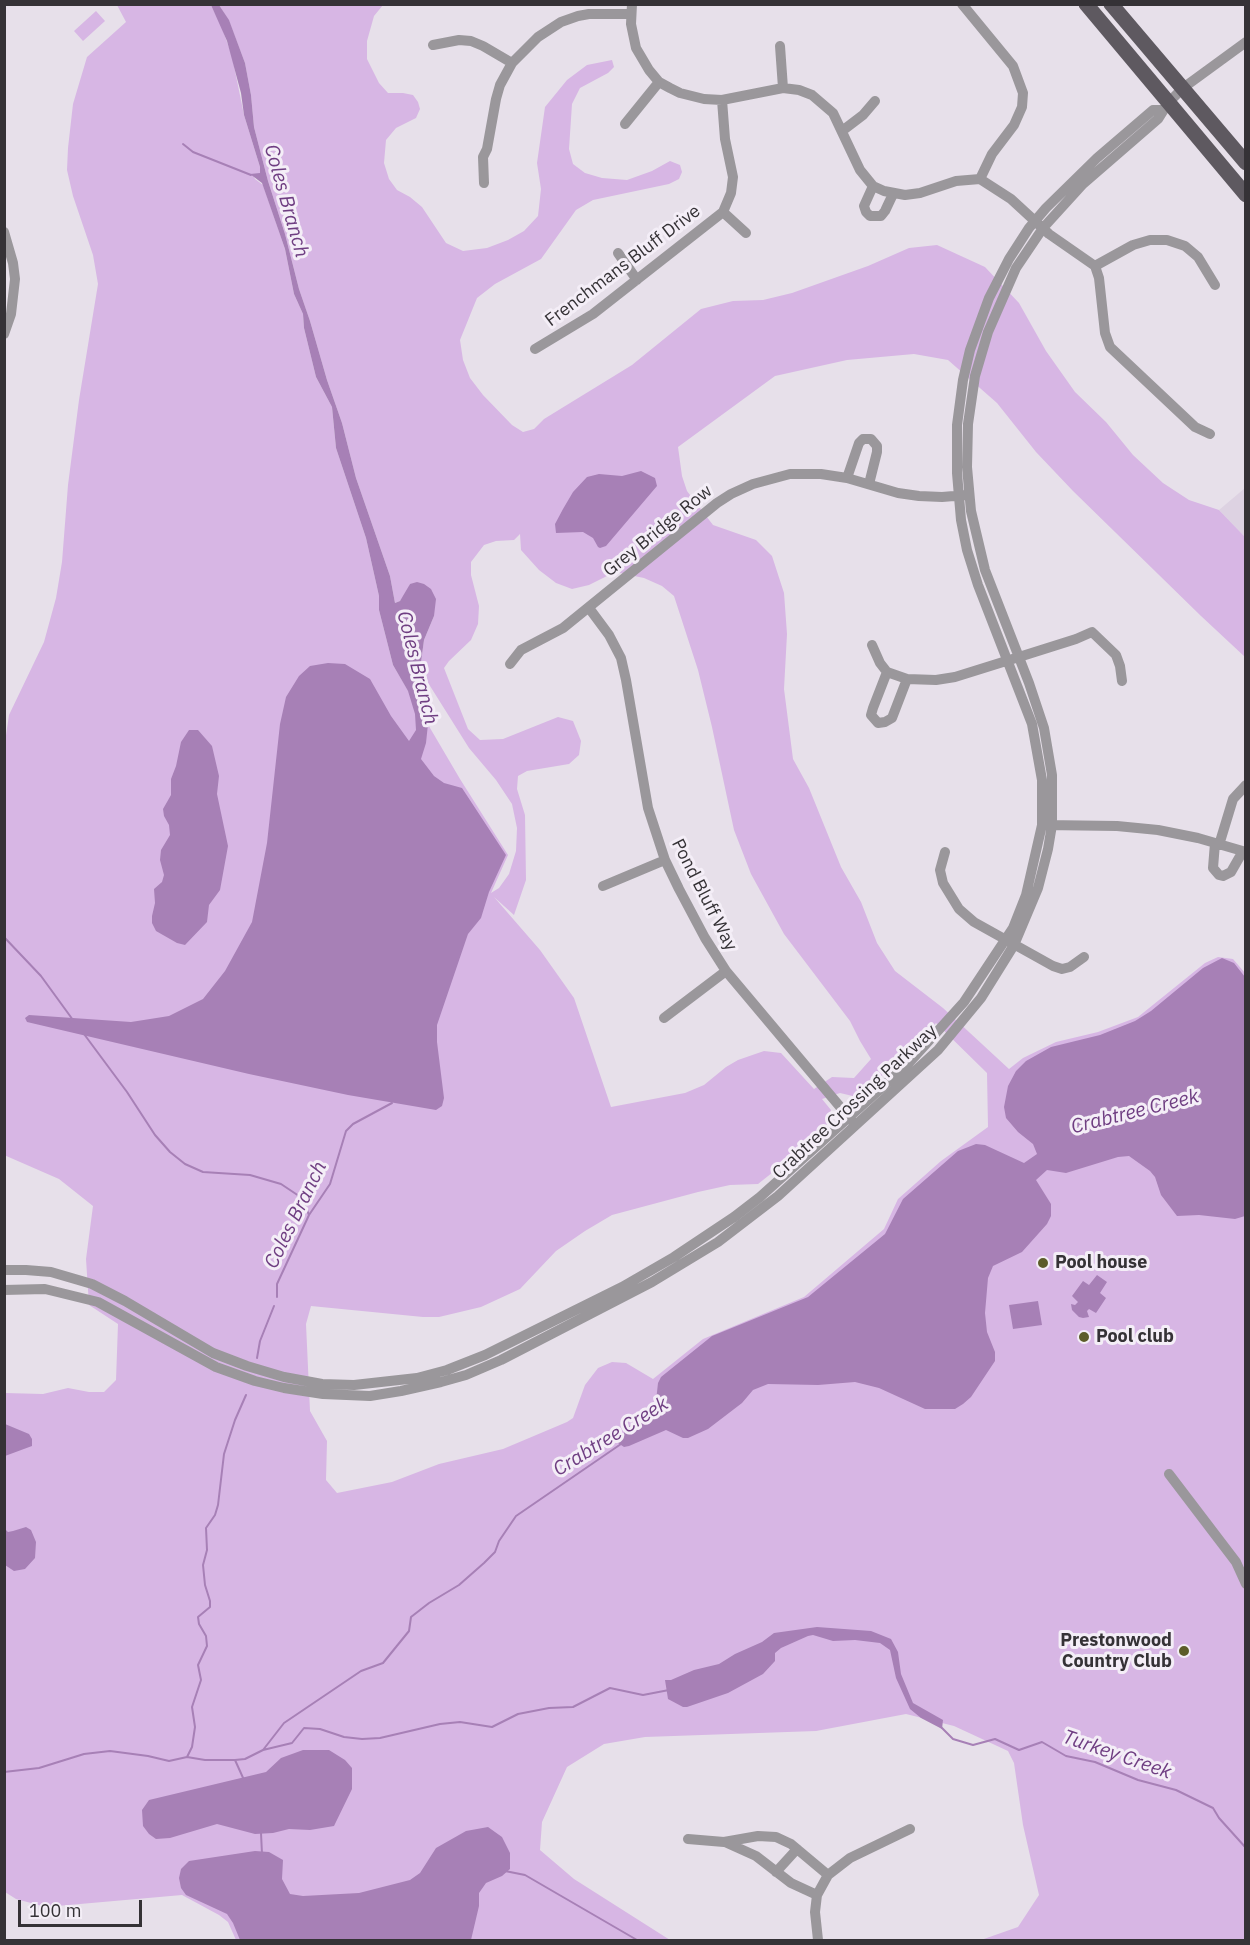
<!DOCTYPE html>
<style>
body{margin:0}
#map{position:relative;width:1250px;height:1945px;overflow:hidden;background:#e7e0ea;font-family:"IBM Plex Sans",sans-serif}
canvas{display:block}
.frame{position:absolute;inset:0;border:6px solid #353236;pointer-events:none}
.scale{position:absolute;left:18px;top:1900px;width:124px;height:27px;box-sizing:border-box;border:3px solid #353236;border-top:0;padding-left:8px;font-size:18px;line-height:21px;white-space:nowrap;color:#353236;-webkit-text-stroke:4px #f4eef7;paint-order:stroke}
</style>
<div id="map">
<canvas width="1250" height="1945"></canvas>
<div class="frame"></div>
<div class="scale">100 m</div>
</div>
<script>
const ctx = document.querySelector('canvas').getContext('2d');
ctx.lineJoin = 'round';
function fillPath(path, color) { ctx.fillStyle = color; ctx.fill(path, 'evenodd'); }
const shape = rows => new Path2D(rows.map(r => 'M' + r).join(''));
function strokePath(path, color, width, dash) { ctx.strokeStyle = color; ctx.lineWidth = width; ctx.lineCap = dash ? 'butt' : 'round'; ctx.setLineDash(dash || []); ctx.stroke(path); }
function drawText(font, color, halo, rows, align = 'center') {
  ctx.font = font + ' "IBM Plex Sans",sans-serif'; ctx.lineWidth = 6; ctx.setLineDash([]); ctx.textBaseline = 'middle'; ctx.strokeStyle = halo; ctx.fillStyle = color; for (const [text, x, y, turn = 0] of rows) {
    ctx.save(); ctx.translate(x, y); ctx.rotate((+turn || 0) * Math.PI / 180); ctx.textAlign = isNaN(turn) ? turn : align; if (halo) ctx.strokeText(text, 0, 0); ctx.fillText(text, 0, 0); ctx.restore();
  }
}
fillPath(shape([
 [1245,488,1245,537,1219,510]
]), '#ddd2e2');
fillPath(shape([
 [117,5,211,5,221,25,232,56,244,115,260,167,260,174,253,175,255,179,263,185,285,249,294,294,303,314,304,328,316,377,332,407,336,448,366,538,379,596,379,610,393,665,460,779,508,855,491,893,499,888,509,874,516,851,517,828,512,804,496,780,469,748,420,670,424,640,434,616,410,584,406,594,400,601,395,603,390,576,356,478,342,423,327,380,310,321,299,289,285,234,268,181,254,127,251,95,245,63,229,21,219,5,383,5,374,16,367,41,367,59,379,83,388,93,403,93,413,95,418,102,420,109,416,118,396,128,386,140,384,163,389,179,397,190,410,197,422,207,446,243,463,251,487,248,508,240,524,231,538,216,541,189,537,163,545,107,567,80,587,65,612,60,614,67,608,73,580,88,572,104,569,149,573,164,585,173,602,178,627,180,652,171,670,161,680,165,682,172,679,179,669,184,593,200,576,210,541,259,495,284,477,298,460,340,463,360,470,378,483,395,512,425,523,432,534,429,544,419,632,365,701,309,733,301,763,300,792,293,868,266,909,248,937,245,985,267,1019,303,1046,351,1075,392,1106,422,1133,455,1163,483,1189,500,1219,510,1245,537,1245,657,1201,616,1073,491,1036,452,997,403,948,360,914,354,847,360,775,376,678,447,682,476,687,491,713,525,756,540,772,556,784,593,787,634,784,689,793,759,809,788,841,867,861,902,877,943,895,971,943,1008,1009,1069,1023,1058,1056,1042,1098,1032,1138,1017,1205,963,1218,957,1233,959,1245,973,1245,1940,981,1940,1018,1927,1039,1895,1023,1825,1014,1763,1008,1751,954,1726,906,1714,816,1731,645,1737,604,1744,567,1767,542,1822,540,1850,574,1879,670,1940,236,1940,228,1922,219,1915,182,1895,46,1907,16,1899,5,1892,5,1393,43,1394,68,1388,89,1392,104,1392,116,1380,118,1324,89,1305,86,1259,93,1206,59,1179,4,1155,5,742,9,715,44,642,56,598,62,562,68,485,79,400,98,284,93,255,73,196,67,170,68,148,73,104,87,57,126,22],
 [520,534,521,550,539,570,556,583,572,589,589,585,615,572,644,578,662,586,674,596,698,670,712,727,734,830,751,874,784,934,850,1021,860,1041,871,1059,854,1078,832,1077,814,1089,781,1053,764,1051,738,1060,726,1067,704,1085,685,1093,611,1107,574,998,540,950,494,897,514,915,526,880,525,815,517,789,518,776,527,771,569,764,579,755,581,741,573,721,558,717,503,739,480,740,468,729,444,668,449,661,471,640,478,624,479,606,471,575,471,562,484,545,496,541,514,540],
 [936,1023,987,1073,988,1127,941,1161,898,1199,884,1229,804,1297,703,1339,653,1379,626,1363,612,1362,598,1368,585,1385,573,1418,567,1422,503,1449,439,1464,392,1482,337,1493,326,1480,327,1441,310,1411,306,1324,311,1306,423,1317,439,1317,481,1307,520,1289,556,1251,585,1231,612,1215,698,1192,730,1185,758,1184,811,1142,827,1125,831,1110,822,1099,840,1093,857,1097,900,1060],
 [96,11,105,21,83,41,74,31]
]), '#d7b6e4');
fillPath(shape([
 [211,5,219,5,229,20,245,63,251,95,254,127,268,181,285,234,299,289,310,321,327,380,342,423,356,478,390,576,395,603,400,601,410,584,417,582,424,584,431,589,436,599,434,616,424,640,420,670,428,724,426,743,421,759,434,776,444,783,462,788,506,855,489,892,481,918,468,934,437,1025,437,1042,444,1098,442,1106,436,1110,348,1095,249,1074,27,1022,25,1018,29,1015,131,1022,169,1016,203,999,225,971,252,922,267,843,280,724,286,697,299,676,310,666,328,663,345,664,370,679,391,716,409,741,416,730,415,714,408,691,393,665,379,610,379,596,366,538,336,448,332,407,316,377,304,328,303,314,294,294,285,249,262,183,250,174,260,173,260,167,244,115,241,93,227,41],
 [641,471,655,478,657,486,606,546,600,548,598,547,593,538,583,532,556,533,555,524,563,509,573,492,587,477,599,474,622,476],
 [189,730,198,730,212,746,219,776,217,794,228,846,220,890,209,905,207,922,185,945,177,943,156,931,152,923,152,916,155,903,154,889,162,882,164,875,160,860,161,850,170,835,169,825,164,816,163,809,171,795,171,779,176,766,181,742],
 [1222,958,1234,963,1245,977,1245,1216,1235,1219,1199,1215,1177,1216,1161,1195,1155,1177,1150,1171,1129,1156,1118,1157,1066,1173,1047,1170,1036,1180,1051,1204,1051,1216,1047,1224,1022,1252,993,1266,988,1278,985,1313,987,1332,995,1352,995,1361,971,1397,963,1404,955,1409,925,1409,879,1388,855,1382,818,1385,768,1384,753,1390,742,1403,708,1429,688,1438,683,1438,666,1430,629,1446,624,1447,618,1443,621,1436,631,1424,655,1410,658,1383,661,1377,712,1336,808,1297,885,1234,903,1199,958,1151,976,1144,985,1145,1024,1163,1037,1154,1033,1144,1018,1132,1006,1118,1004,1107,1008,1086,1016,1071,1026,1061,1051,1047,1100,1035,1135,1021,1151,1011,1203,968],
 [1097,1275,1107,1282,1100,1293,1106,1298,1096,1313,1089,1309,1087,1311,1089,1317,1083,1318,1079,1317,1072,1310,1071,1304,1075,1305,1078,1302,1072,1296,1083,1281,1089,1285],
 [1038,1301,1042,1325,1013,1329,1009,1305],
 [5,1424,29,1434,32,1439,32,1446,5,1456],
 [26,1527,31,1530,36,1542,35,1558,25,1569,14,1571,5,1565,5,1529,8,1532,13,1531],
 [817,1627,871,1631,891,1639,898,1652,901,1674,913,1703,943,1720,942,1729,921,1718,910,1709,896,1678,890,1650,880,1643,855,1640,833,1641,813,1635,808,1636,781,1648,775,1653,775,1661,763,1674,728,1693,687,1707,683,1707,668,1699,665,1680,671,1680,694,1670,719,1664,735,1654,762,1642,774,1633],
 [303,1750,329,1750,345,1760,352,1768,352,1789,334,1826,310,1830,289,1829,273,1833,255,1834,217,1824,170,1838,156,1839,149,1834,143,1826,142,1810,149,1800,266,1772,281,1758],
 [488,1827,502,1837,510,1853,510,1869,502,1876,486,1883,479,1893,479,1906,471,1940,240,1940,233,1923,227,1914,186,1895,181,1888,179,1878,181,1869,189,1861,255,1851,269,1852,283,1860,282,1879,290,1894,303,1896,359,1893,410,1880,420,1873,436,1848,466,1831]
]), '#a780b6');
strokePath(shape([
 [183,144,193,152,251,175],
 [4,937,41,976,73,1020],
 [84,1034,127,1092,155,1135,170,1152,185,1164,203,1172,250,1175,281,1184,302,1198,309,1215],
 [277,1297,277,1284,309,1215,330,1184,346,1131,353,1124,392,1103],
 [257,1358,260,1341,274,1306],
 [940,1726,953,1739,973,1745,995,1739,1019,1750,1042,1742,1066,1756,1095,1762,1138,1780,1176,1790,1213,1808,1219,1818,1246,1848],
 [263,1750,292,1743,304,1728,320,1729,344,1737,362,1739,380,1738,440,1724,460,1722,492,1727,518,1714,549,1708,573,1707,610,1688,643,1695,669,1690],
 [187,1757,192,1747,195,1727,192,1707,201,1680,198,1665,207,1646,206,1636,199,1624,198,1617,210,1607,210,1601,205,1585,203,1565,207,1550,206,1528,215,1515,218,1505,224,1454,235,1420,246,1395],
 [235,1760,244,1780],
 [4,1772,39,1768,84,1754,110,1751,148,1756,169,1761,187,1757,205,1760,235,1760,245,1759,263,1750,284,1723,361,1671,383,1663,409,1631,411,1617,429,1603,459,1585,484,1563,495,1552,499,1541,516,1516,621,1444],
 [261,1833,262,1854],
 [505,1871,525,1875,637,1940]
]), '#a780b6', 2);
strokePath(shape([
 [632,4,631,24,636,48,649,70,659,82,670,88,680,93,704,99,722,100,783,88,799,90,812,95,833,113,860,170,873,186,884,191,905,195,920,193,956,181,980,179,1011,199,1049,234,1095,266,1099,278,1105,333,1110,347,1195,427,1210,434],
 [962,4,1013,66,1023,93,1022,107,1014,125,992,154,980,179],
 [433,45,459,40,471,41,483,46,512,63],
 [780,46,783,88],
 [625,124,659,82],
 [842,131,863,115,875,101],
 [484,183,483,157,487,149,496,99,500,85,512,63,538,37,561,22,578,16,589,14,630,14],
 [873,186,864,206,866,212,870,216,881,216,885,211,893,194],
 [723,212,746,233],
 [4,232,13,263,15,279,11,314,4,334],
 [618,253,637,280],
 [1095,266,1133,245,1150,240,1167,240,1185,246,1198,257,1215,285],
 [535,349,593,314,723,212,731,193,733,177,725,139,722,100],
 [847,478,859,443,863,439,871,439,877,446,877,452,869,484],
 [589,608,609,635,621,658,626,680,648,808,665,860,679,889,705,938,726,971,852,1121],
 [872,645,880,663,887,672,907,679,936,680,955,677,1019,657,1076,639,1092,632,1116,655,1120,666,1122,681],
 [510,664,521,650,563,628,717,503,731,494,753,484,790,474,821,474,847,478,898,493,919,496,942,497,966,495],
 [887,672,873,708,871,715,878,723,885,722,892,718,907,679],
 [1045,825,1117,826,1158,830,1198,838,1246,852],
 [1215,843,1213,868,1219,875,1223,876,1231,872,1243,851],
 [1219,845,1233,799,1246,785],
 [945,852,940,870,943,883,959,909,974,922,1053,966,1062,969,1070,967,1084,957],
 [603,886,665,860],
 [664,1018,726,971],
 [4,1270,26,1270,51,1272,92,1284,125,1301,213,1353,247,1366,284,1377,322,1384,354,1385,417,1378,447,1370,485,1355,622,1287,674,1257,734,1217,760,1197,908,1064,964,1002,1013,928,1026,895,1042,825,1042,780,1032,724,978,585,967,550,961,520,957,473,957,425,963,380,970,350,989,298,1009,259,1029,228,1046,208,1097,158,1153,110,1162,110],
 [4,1290,45,1289,98,1302,216,1367,255,1381,284,1388,323,1394,370,1396,401,1391,441,1382,466,1375,501,1360,652,1282,718,1242,778,1196,938,1050,981,998,1014,945,1038,888,1048,849,1052,825,1052,775,1044,728,1029,683,985,570,971,511,967,467,968,424,975,376,988,332,1016,268,1043,228,1083,184,1158,119,1168,103,1183,88,1246,42],
 [1169,1474,1236,1562,1246,1584],
 [688,1839,724,1842,758,1836,776,1837,791,1844,828,1875],
 [725,1842,756,1856,791,1883,817,1895],
 [776,1872,797,1849],
 [818,1940,815,1912,817,1895,828,1875,850,1858,910,1829]
]), '#9a979b', 10);
strokePath(shape([
 [1086,4,1246,195],
 [1111,4,1246,163]
]), '#5e5960', 15);
for (const [x, y, r, color] of [
 [1043,1263,6,"#5c5c29"],
 [1084,1337,6,"#5c5c29"],
 [1184,1651,6,"#5c5c29"]
]) { const dot = new Path2D(); dot.arc(x, y, r, 0, 2 * Math.PI); ctx.fillStyle = color; ctx.fill(dot); strokePath(dot, '#f4eef7', 2); }
drawText('18px', '#353236', '#f4eef7', [
 ["Frenchmans Bluff Drive",623,266,-37],
 ["Grey Bridge Row",658,531,-39],
 ["Pond Bluff Way",704,895,63],
 ["Crabtree Crossing Parkway",855,1102,-43]
]);
drawText('bold 18px', '#353236', '#f4eef7', [
 ["Pool house",1055,1263],
 ["Pool club",1096,1337],
 ["Prestonwood",1172,1641,"right"],
 ["Country Club",1172,1662,"right"]
], 'left');
drawText('italic 20px', '#6f3e82', '#f4eef7', [
 ["Coles Branch",286,201,74],
 ["Coles Branch",417,668,76],
 ["Crabtree Creek",1135,1112,-14],
 ["Coles Branch",296,1215,-64],
 ["Crabtree Creek",611,1437,-32],
 ["Turkey Creek",1117,1755,19]
]);
</script>
